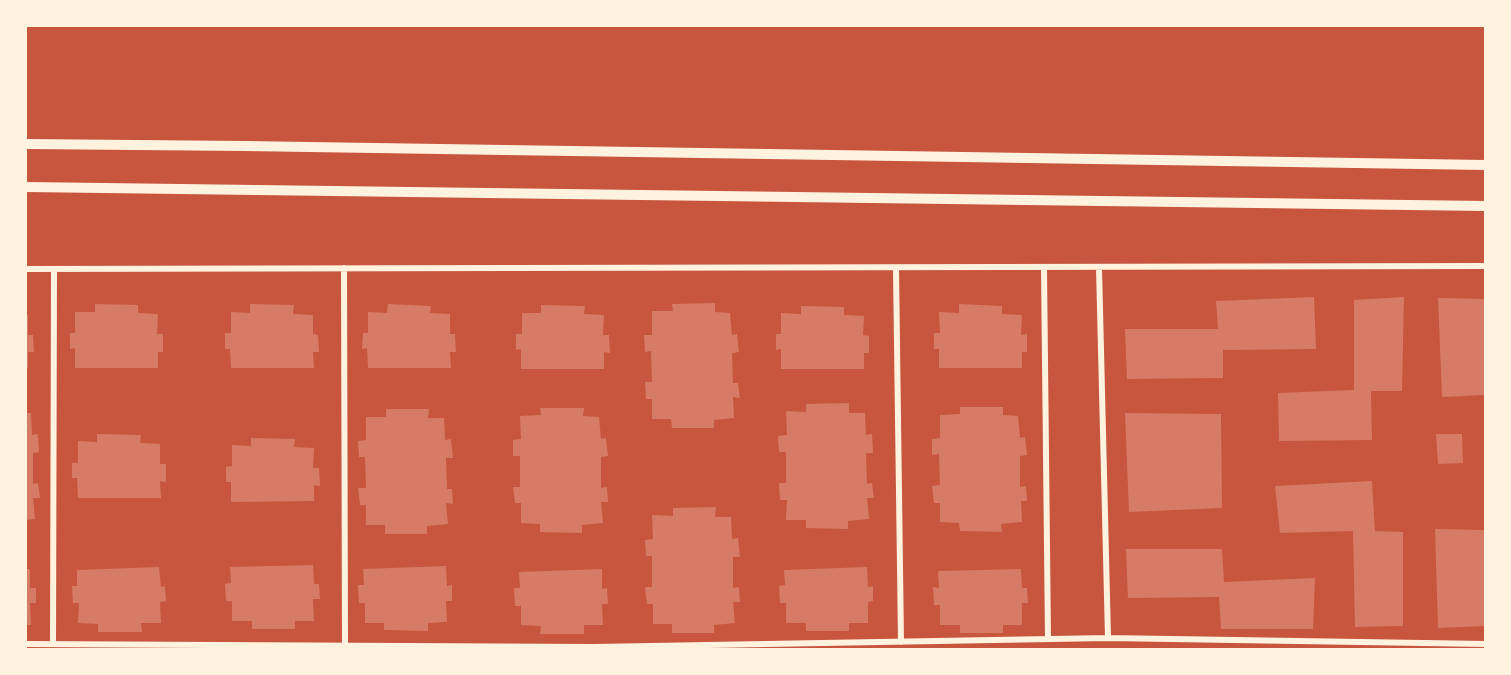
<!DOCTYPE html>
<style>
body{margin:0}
#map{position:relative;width:1511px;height:675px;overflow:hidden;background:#c8553d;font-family:Helvetica,sans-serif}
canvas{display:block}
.frame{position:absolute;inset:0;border:27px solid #fff3e0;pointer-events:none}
</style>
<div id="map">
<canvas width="1511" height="675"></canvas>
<div class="frame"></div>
</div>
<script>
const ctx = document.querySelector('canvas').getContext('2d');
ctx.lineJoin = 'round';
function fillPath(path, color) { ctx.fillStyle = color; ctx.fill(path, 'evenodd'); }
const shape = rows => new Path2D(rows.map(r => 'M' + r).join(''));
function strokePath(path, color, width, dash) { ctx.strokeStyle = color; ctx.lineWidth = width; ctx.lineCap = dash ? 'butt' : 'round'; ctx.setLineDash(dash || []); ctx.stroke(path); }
fillPath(shape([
 [1314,297,1316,349,1223,350,1223,378,1127,379,1125,329,1218,329,1216,301],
 [1404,297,1402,391,1371,391,1372,440,1279,441,1278,393,1354,390,1354,300],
 [1438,298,1486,299,1486,395,1442,397],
 [715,303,715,312,730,313,732,335,737,334,739,352,732,353,733,383,738,383,740,398,733,397,734,418,714,420,714,428,672,428,671,419,652,419,652,399,646,399,645,382,652,382,651,351,645,352,644,335,652,335,652,311,673,311,672,304],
 [95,304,138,305,138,313,158,314,157,334,163,334,163,352,158,352,158,368,75,368,75,348,70,349,70,333,75,333,75,312,95,312],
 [250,304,294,305,293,314,313,315,313,334,318,335,319,352,313,352,314,368,231,368,230,349,225,349,225,333,231,333,231,312,250,313],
 [388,304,431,306,430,313,450,314,450,334,455,334,456,352,450,352,451,368,368,368,367,348,362,349,363,333,368,333,368,312,387,313],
 [959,304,1002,306,1002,314,1022,315,1021,335,1027,334,1027,352,1022,352,1022,368,939,368,939,349,934,349,934,333,940,333,939,312,959,313],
 [541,305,585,306,584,314,604,315,603,335,609,335,610,353,604,352,604,369,521,369,521,349,516,350,516,334,522,334,522,313,541,313],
 [801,306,844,307,844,315,864,316,863,335,869,336,869,353,864,353,864,369,781,369,781,349,776,350,776,334,781,334,781,313,801,314],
 [26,315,28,315,28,335,33,335,34,352,28,352,28,368,26,368],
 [849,403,849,413,865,413,866,435,872,434,873,453,866,453,867,484,872,483,874,498,867,498,869,519,848,521,848,529,806,528,806,520,786,520,787,500,780,500,779,483,786,483,786,452,779,452,778,436,787,435,786,411,806,412,806,404],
 [960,407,1003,407,1003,415,1018,416,1020,438,1025,437,1027,455,1020,456,1020,487,1026,486,1027,501,1021,501,1022,522,1001,524,1002,532,960,531,959,523,940,522,940,503,934,503,932,486,940,485,939,454,932,455,932,439,940,438,940,415,960,414],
 [540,408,584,408,583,416,599,417,601,439,606,438,608,456,601,457,601,488,607,487,608,502,601,502,603,523,582,525,582,533,540,532,540,524,521,523,521,503,515,503,513,487,520,487,520,456,513,456,513,440,521,439,520,416,541,415],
 [386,409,429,409,428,418,444,418,445,440,451,439,453,458,446,458,447,489,452,489,453,504,446,503,448,524,427,526,427,534,385,534,385,525,366,525,366,505,360,505,358,488,366,488,365,457,359,457,358,441,366,440,366,417,386,417],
 [26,413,31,413,32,435,38,434,39,452,33,453,33,484,38,483,40,498,33,498,35,519,26,520],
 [1125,413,1221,414,1222,508,1129,512],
 [97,434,141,435,140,443,160,444,160,464,166,464,166,482,160,481,161,498,78,498,77,478,72,478,72,463,78,463,78,441,97,442],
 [1436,434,1462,434,1463,463,1438,464],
 [251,438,295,439,294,447,314,448,313,468,319,468,320,486,314,485,314,501,231,502,231,482,226,482,226,467,232,466,232,445,251,446],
 [1372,481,1375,531,1403,532,1403,626,1355,627,1353,531,1280,533,1275,486],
 [716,507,715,517,731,517,732,539,738,538,740,557,733,557,733,588,739,587,740,602,733,602,735,623,714,625,714,633,672,633,672,624,653,624,653,604,647,604,645,587,652,587,652,556,646,556,645,540,653,539,652,515,673,516,673,508],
 [1435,529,1486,530,1486,626,1438,628],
 [1126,549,1222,549,1224,582,1315,578,1313,629,1221,629,1219,597,1128,598],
 [313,565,314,584,319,584,320,599,313,599,314,621,295,621,295,629,252,629,252,621,232,621,232,601,226,601,225,584,231,583,230,567],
 [446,566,447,586,452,585,452,601,446,601,447,622,428,623,428,631,384,630,384,623,365,623,365,603,359,603,358,585,364,585,363,569],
 [159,567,161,587,165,586,166,601,160,602,161,623,141,623,142,632,98,632,98,624,78,623,79,603,73,603,72,586,77,586,77,570],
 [867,567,868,587,873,586,873,601,868,602,868,623,849,623,849,631,806,631,806,623,786,623,786,603,780,603,779,586,785,585,784,570],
 [26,569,30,569,30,588,36,588,36,603,30,603,31,625,26,625],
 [602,569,602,589,607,588,608,604,602,604,603,625,584,625,584,634,540,634,541,626,521,625,521,606,515,606,514,588,520,588,519,572],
 [1021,569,1022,588,1027,588,1028,603,1022,603,1022,625,1003,625,1003,633,960,633,960,625,940,625,940,605,934,605,933,587,939,588,938,571]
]), '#d67c66');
strokePath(shape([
 [344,268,345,646],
 [1099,268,1108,638],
 [26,269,1486,266],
 [896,269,901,642],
 [1044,269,1048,639],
 [26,644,594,647,1108,638,1486,644],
 [53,644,54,269]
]), '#fff3e0', 6);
strokePath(shape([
 [26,144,244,146,1486,165],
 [26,187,1486,206]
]), '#fff3e0', 10);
</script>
